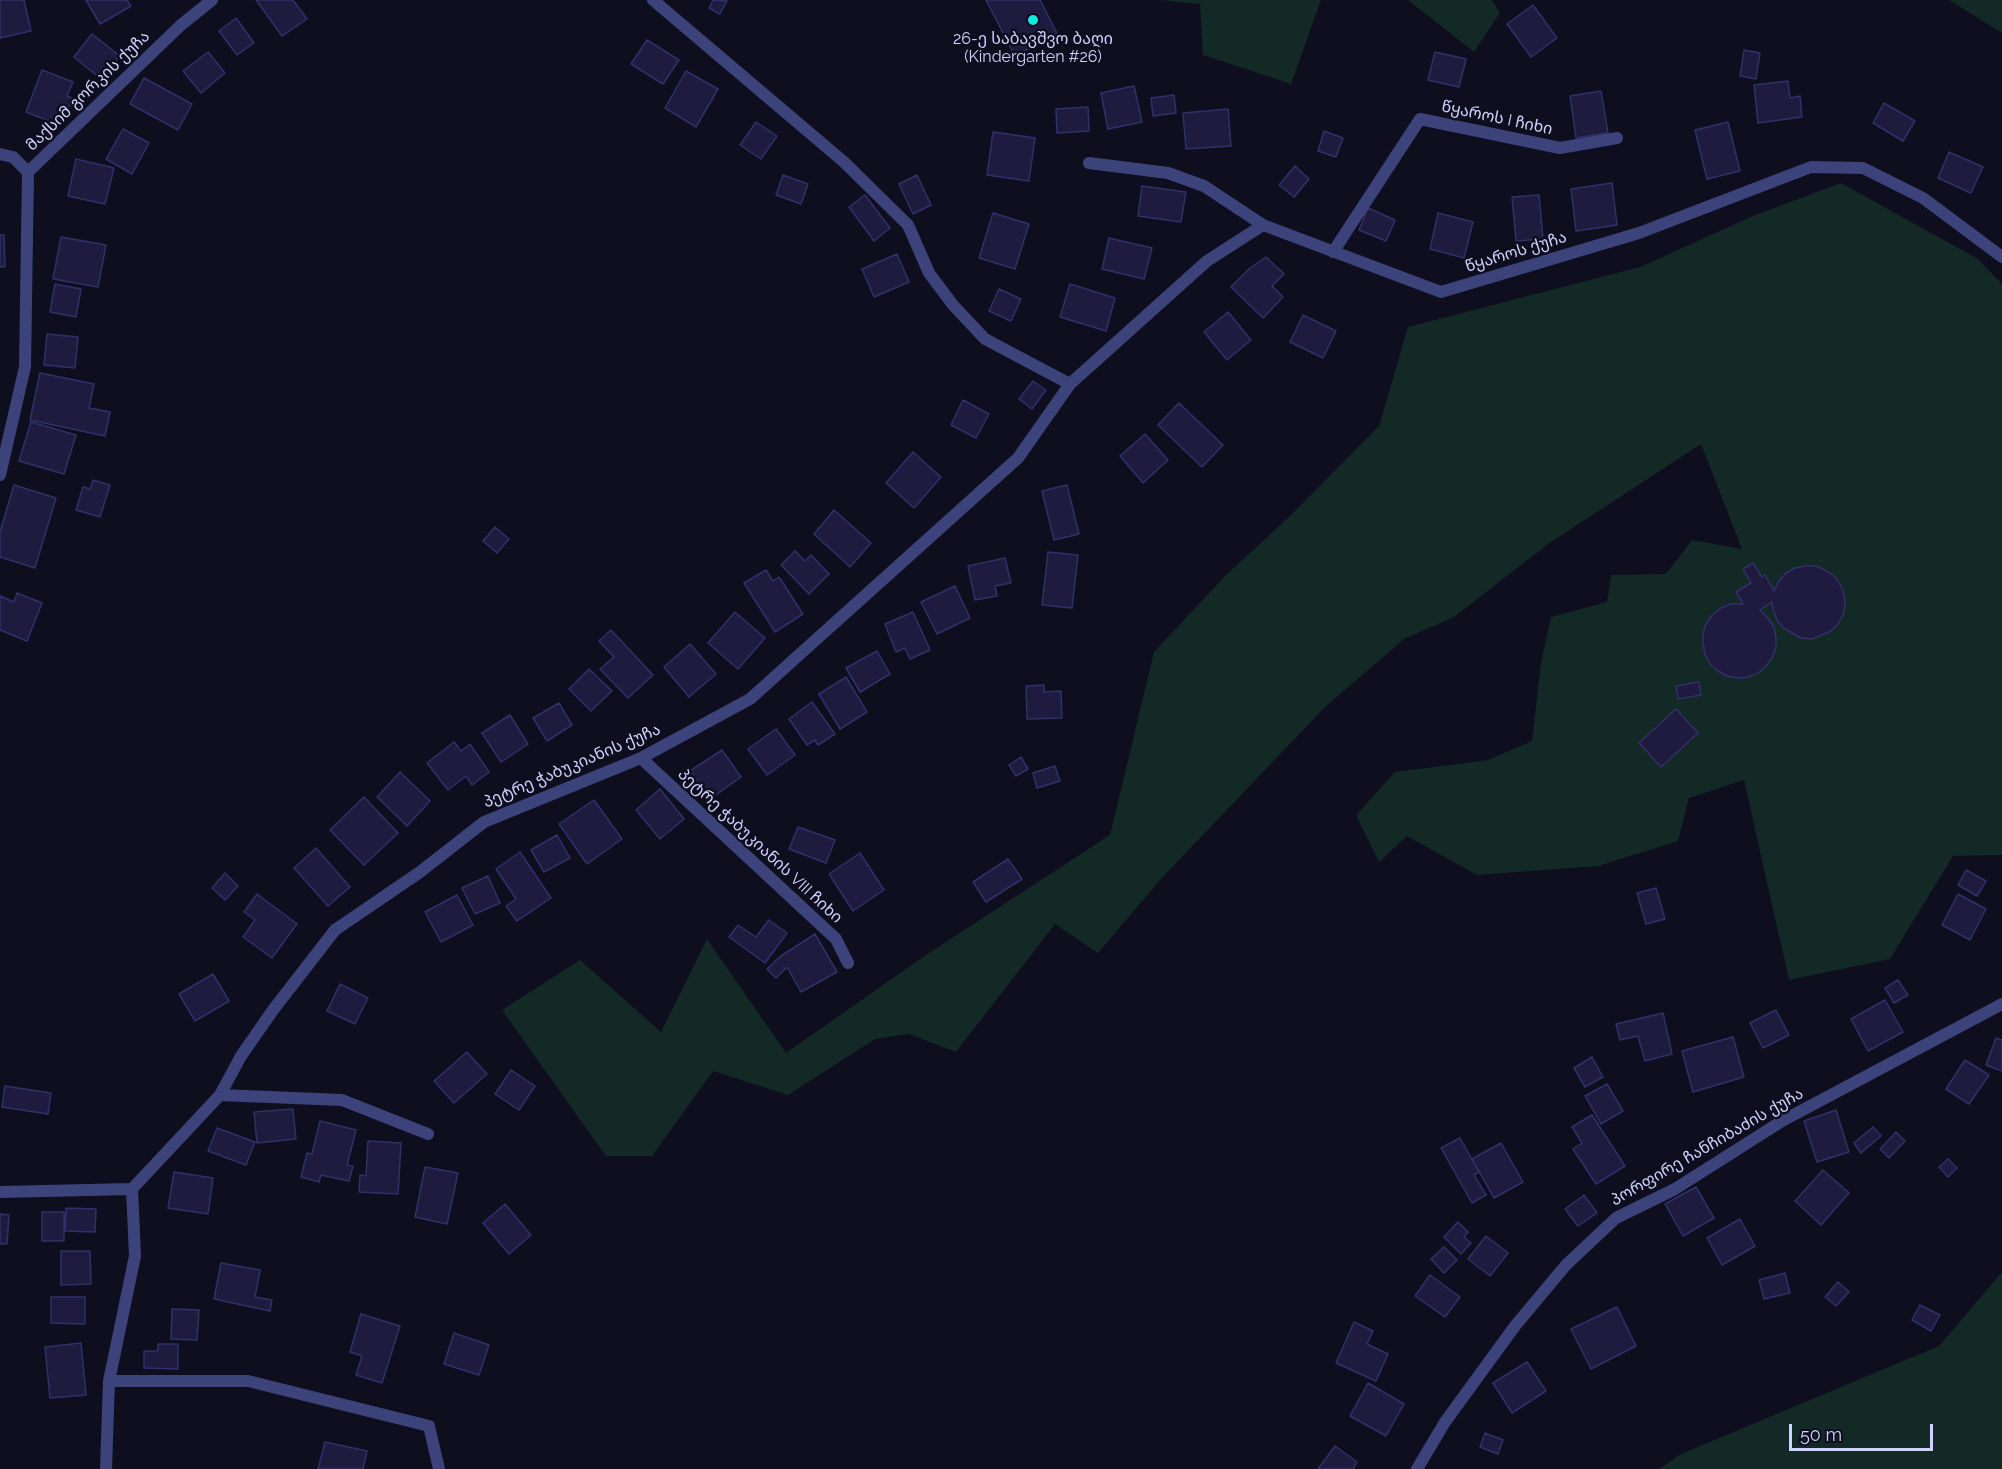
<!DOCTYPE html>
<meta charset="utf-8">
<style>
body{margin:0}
#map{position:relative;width:2002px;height:1469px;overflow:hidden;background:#0f0e1f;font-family:Raleway,sans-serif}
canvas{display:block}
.scale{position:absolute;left:1789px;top:1424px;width:144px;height:27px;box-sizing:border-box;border:3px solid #d0d1fc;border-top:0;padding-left:8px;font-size:18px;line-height:21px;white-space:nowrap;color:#d0d1fc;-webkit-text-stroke:4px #0f0e1f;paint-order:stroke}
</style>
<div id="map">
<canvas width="2002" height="1469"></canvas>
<div class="scale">50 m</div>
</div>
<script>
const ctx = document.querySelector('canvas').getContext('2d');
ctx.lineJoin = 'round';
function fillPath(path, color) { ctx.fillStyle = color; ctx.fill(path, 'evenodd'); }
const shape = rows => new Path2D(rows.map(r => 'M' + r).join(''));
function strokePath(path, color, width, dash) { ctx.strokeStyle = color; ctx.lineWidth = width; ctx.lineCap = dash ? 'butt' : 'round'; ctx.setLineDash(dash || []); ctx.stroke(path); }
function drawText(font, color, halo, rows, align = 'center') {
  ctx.font = font + ' Raleway,"Noto Sans Georgian",sans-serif'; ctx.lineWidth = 5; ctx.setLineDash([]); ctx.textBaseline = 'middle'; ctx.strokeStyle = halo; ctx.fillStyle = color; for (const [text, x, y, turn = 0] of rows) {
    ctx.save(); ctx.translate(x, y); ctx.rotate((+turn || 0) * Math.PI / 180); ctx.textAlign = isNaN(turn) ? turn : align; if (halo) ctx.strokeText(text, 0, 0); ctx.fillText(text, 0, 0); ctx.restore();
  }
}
fillPath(shape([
 [1160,0,1321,0,1291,84,1203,55,1200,4],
 [1408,0,1492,0,1500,13,1474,52],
 [1949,0,2002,0,2002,33],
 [1841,183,1978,259,2002,284,2002,855,1953,856,1890,959,1789,980,1744,780,1689,798,1678,841,1598,866,1477,875,1407,836,1379,862,1356,815,1395,772,1488,760,1532,741,1541,663,1551,617,1607,602,1611,575,1666,574,1692,540,1742,549,1701,444,1548,544,1454,617,1404,639,1325,707,1160,880,1098,953,1055,924,956,1052,909,1034,875,1039,788,1095,713,1071,652,1156,606,1156,502,1010,580,960,661,1032,707,939,786,1053,923,957,1110,835,1154,652,1225,576,1290,516,1379,426,1408,327,1640,267,1753,216],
 [2002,1272,2002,1469,1659,1469,1681,1454,1939,1346]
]), '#122925');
const building = shape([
 [0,0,24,0,31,31,0,38,0,0],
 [86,0,127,0,131,6,100,24,86,0],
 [256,0,293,0,307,19,282,36,256,0],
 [713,0,727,1,720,14,709,8,713,0],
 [986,0,1040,0,1057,33,1015,56,986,0],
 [1533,5,1557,38,1531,57,1507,24,1533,5],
 [236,18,254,43,237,55,219,31,236,18],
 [92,34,120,56,101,79,74,57,92,34],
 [647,40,679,60,663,84,631,64,647,40],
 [1744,50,1760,53,1756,79,1740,76,1744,50],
 [208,52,225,73,201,93,183,71,208,52],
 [1435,52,1466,59,1459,87,1428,80,1435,52],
 [42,70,73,82,67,96,72,98,65,116,61,114,57,124,26,112,42,70],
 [686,71,718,89,696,127,665,108,686,71],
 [144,78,192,104,178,130,130,104,144,78],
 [1788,81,1790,98,1800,96,1802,117,1758,123,1754,85,1788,81],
 [1134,86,1142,122,1108,129,1101,93,1134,86],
 [1601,91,1608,133,1576,138,1570,96,1601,91],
 [1174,95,1176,113,1153,116,1151,98,1174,95],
 [1884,103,1915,121,1903,141,1873,123,1884,103],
 [1088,107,1089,131,1057,133,1056,109,1088,107],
 [1228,109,1231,146,1186,149,1183,113,1228,109],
 [756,122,777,136,761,159,740,145,756,122],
 [1728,122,1740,171,1707,179,1695,130,1728,122],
 [123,129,149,143,132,174,106,159,123,129],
 [1324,131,1343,138,1336,157,1318,151,1324,131],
 [993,132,1035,138,1029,181,987,175,993,132],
 [1949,152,1983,167,1971,193,1938,178,1949,152],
 [76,159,114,168,105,204,68,196,76,159],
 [1295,166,1309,179,1294,197,1279,185,1295,166],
 [783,175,808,184,801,204,776,195,783,175],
 [917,175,931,205,913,214,899,184,917,175],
 [1612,183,1617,225,1576,231,1571,189,1612,183],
 [1142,186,1186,192,1181,222,1138,216,1142,186],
 [865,195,890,228,874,241,849,207,865,195],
 [1539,195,1543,239,1516,241,1512,197,1539,195],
 [1368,208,1395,220,1386,241,1359,230,1368,208],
 [993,213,1029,224,1015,269,979,258,993,213],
 [1438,213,1473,222,1464,258,1430,249,1438,213],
 [0,235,4,235,5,267,0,267,0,235],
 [61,237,106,245,98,287,53,279,61,237],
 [1109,238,1152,248,1144,279,1102,269,1109,238],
 [897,254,909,282,874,297,862,269,897,254],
 [1266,257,1284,274,1272,286,1283,297,1263,318,1231,287,1250,268,1266,257],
 [55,284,81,289,76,317,50,312,55,284],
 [1070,284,1115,298,1106,331,1060,317,1070,284],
 [999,289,1021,299,1011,321,989,311,999,289],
 [1228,312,1251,340,1227,360,1204,332,1228,312],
 [1303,315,1336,331,1323,358,1290,342,1303,315],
 [47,334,78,337,75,368,44,365,47,334],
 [40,373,94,384,89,408,110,412,105,436,30,420,40,373],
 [1033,381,1046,390,1032,409,1019,399,1033,381],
 [963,400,989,414,976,438,951,425,963,400],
 [1179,403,1223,445,1202,467,1158,425,1179,403],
 [31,422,76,435,64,474,19,461,31,422],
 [1145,434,1168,460,1143,483,1120,456,1145,434],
 [913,452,941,477,914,508,886,483,913,452],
 [93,480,110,485,100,517,76,510,83,487,90,489,93,480],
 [14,485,56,498,35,568,0,557,0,532,14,485],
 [1067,485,1079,534,1054,540,1042,491,1067,485],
 [834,510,871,543,850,567,814,534,834,510],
 [495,527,509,539,497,553,483,541,495,527],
 [795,551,805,561,811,555,829,574,809,594,781,565,795,551],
 [1048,552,1078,555,1072,608,1042,605,1048,552],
 [1005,558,1011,583,995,586,997,596,975,600,968,566,1005,558],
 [1753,563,1762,577,1765,575,1774,591,1779,581,1786,573,1795,568,1805,566,1816,566,1825,570,1834,576,1840,584,1844,594,1845,604,1843,615,1838,624,1831,631,1812,639,1801,638,1783,628,1777,620,1773,610,1772,602,1760,610,1768,618,1774,627,1776,637,1776,647,1772,658,1766,666,1758,673,1748,677,1738,678,1727,676,1718,671,1710,664,1705,654,1703,644,1703,633,1706,624,1712,615,1721,608,1731,604,1743,604,1736,592,1751,583,1743,569,1753,563],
 [766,570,773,581,779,577,803,614,775,632,744,583,766,570],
 [955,586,970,618,937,634,921,602,955,586],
 [17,593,42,603,27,641,0,630,0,596,14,602,17,593],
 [735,612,765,638,738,669,708,643,735,612],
 [913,612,930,650,910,659,905,648,896,652,885,624,913,612],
 [611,630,653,675,628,698,600,669,614,657,599,641,611,630],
 [690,644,716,674,689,697,664,667,690,644],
 [877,651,890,674,860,692,846,668,877,651],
 [589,669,612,691,591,711,569,689,589,669],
 [846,677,867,712,840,729,819,694,846,677],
 [1699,682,1701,695,1678,699,1676,686,1699,682],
 [1044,685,1044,692,1061,691,1062,718,1027,719,1026,686,1044,685],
 [812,702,835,734,818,745,815,740,807,745,789,719,812,702],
 [559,703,572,725,547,741,533,718,559,703],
 [1676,709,1698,733,1661,767,1639,743,1676,709],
 [510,715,528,744,501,762,482,733,510,715],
 [776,729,795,755,767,775,748,749,776,729],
 [454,742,461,751,470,744,489,772,472,785,466,776,448,790,427,763,454,742],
 [722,750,741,777,710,799,690,771,722,750],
 [1021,757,1028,769,1016,776,1009,765,1021,757],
 [1055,766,1060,781,1037,788,1033,773,1055,766],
 [400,772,430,801,407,826,377,797,400,772],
 [660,789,684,819,660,839,636,810,660,789],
 [364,797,398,833,364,865,330,830,364,797],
 [594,800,622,839,587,864,559,824,594,800],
 [798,827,835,840,826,863,789,849,798,827],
 [557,835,570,858,544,872,531,850,557,835],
 [316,848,350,887,328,906,294,868,316,848],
 [520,852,551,898,517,921,506,906,516,899,496,869,520,852],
 [860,853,884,890,853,911,829,874,860,853],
 [1008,859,1022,879,986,902,973,882,1008,859],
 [1966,870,1986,881,1977,896,1958,885,1966,870],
 [225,873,238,886,225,900,212,888,225,873],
 [488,876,500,903,475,914,462,888,488,876],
 [1656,888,1665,919,1646,924,1637,893,1656,888],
 [257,894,297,924,272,958,243,937,255,920,244,912,257,894],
 [1958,894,1986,909,1970,940,1942,925,1958,894],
 [457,895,473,925,441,942,425,912,457,895],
 [769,920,787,933,765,963,729,937,738,925,756,937,769,920],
 [815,934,837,972,801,992,787,967,776,978,767,969,781,956,815,934],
 [213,974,229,1001,195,1021,179,994,213,974],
 [1898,980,1908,995,1894,1003,1885,988,1898,980],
 [340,984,368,998,355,1024,327,1011,340,984],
 [1885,1000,1903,1032,1868,1051,1851,1019,1885,1000],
 [1776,1010,1789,1035,1763,1048,1750,1023,1776,1010],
 [1663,1013,1672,1054,1645,1061,1638,1036,1620,1040,1616,1024,1663,1013],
 [1733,1037,1744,1077,1693,1092,1682,1051,1733,1037],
 [1996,1038,2002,1040,2002,1071,1986,1065,1996,1038],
 [467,1052,487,1074,454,1103,434,1081,467,1052],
 [1592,1057,1603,1077,1585,1087,1574,1068,1592,1057],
 [1965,1060,1989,1075,1969,1104,1946,1089,1965,1060],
 [511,1070,535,1086,519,1110,495,1094,511,1070],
 [1607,1084,1623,1111,1601,1124,1585,1096,1607,1084],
 [5,1086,51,1093,48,1114,2,1107,5,1086],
 [293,1109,296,1139,257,1143,254,1112,293,1109],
 [1836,1110,1849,1152,1817,1162,1804,1121,1836,1110],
 [1592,1115,1625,1166,1596,1184,1573,1149,1582,1143,1572,1127,1592,1115],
 [320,1121,356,1130,347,1165,353,1166,349,1181,321,1175,319,1182,301,1177,307,1153,312,1154,320,1121],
 [1873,1127,1881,1136,1861,1153,1854,1143,1873,1127],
 [217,1128,255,1142,246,1165,208,1151,217,1128],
 [1896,1132,1905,1141,1889,1158,1880,1149,1896,1132],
 [1460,1138,1479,1172,1474,1175,1486,1195,1472,1203,1441,1148,1460,1138],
 [368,1141,401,1143,398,1194,359,1192,360,1175,366,1176,368,1141],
 [1501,1143,1523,1182,1494,1198,1472,1159,1501,1143],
 [1948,1159,1957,1168,1948,1177,1939,1167,1948,1159],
 [425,1167,458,1173,447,1224,415,1217,425,1167],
 [1823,1170,1849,1193,1821,1225,1795,1201,1823,1170],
 [174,1172,213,1178,208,1214,168,1208,174,1172],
 [1696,1187,1714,1218,1683,1236,1665,1204,1696,1187],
 [1584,1195,1597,1213,1578,1226,1565,1209,1584,1195],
 [505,1204,531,1235,509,1254,483,1223,505,1204],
 [66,1208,96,1209,95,1232,65,1231,66,1208],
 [42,1212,64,1212,64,1241,42,1241,42,1212],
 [0,1214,9,1215,7,1244,0,1244,0,1214],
 [1740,1219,1755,1246,1722,1265,1707,1238,1740,1219],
 [1458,1222,1468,1232,1464,1237,1471,1243,1461,1254,1444,1237,1458,1222],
 [1486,1236,1508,1253,1490,1276,1468,1259,1486,1236],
 [1444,1247,1457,1260,1444,1273,1431,1259,1444,1247],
 [61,1251,90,1251,91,1284,61,1285,61,1251],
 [221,1263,260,1270,255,1297,272,1300,270,1311,214,1299,221,1263],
 [1785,1273,1790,1293,1764,1299,1759,1280,1785,1273],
 [1430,1275,1460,1297,1445,1317,1415,1296,1430,1275],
 [1838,1282,1849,1292,1836,1306,1825,1297,1838,1282],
 [51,1297,85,1297,85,1324,51,1323,51,1297],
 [1920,1305,1940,1315,1931,1331,1912,1320,1920,1305],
 [1617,1307,1636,1346,1591,1369,1571,1329,1617,1307],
 [172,1309,199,1310,197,1340,171,1339,172,1309],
 [361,1314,400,1326,382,1383,356,1375,362,1356,350,1352,361,1314],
 [1354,1322,1373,1331,1367,1344,1388,1354,1376,1381,1336,1363,1354,1322],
 [454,1333,489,1345,479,1375,444,1364,454,1333],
 [81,1343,86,1395,50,1398,45,1347,81,1343],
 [158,1344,178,1344,178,1369,144,1368,144,1351,158,1351,158,1344],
 [1527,1362,1546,1391,1512,1413,1493,1383,1527,1362],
 [1368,1383,1404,1404,1386,1436,1350,1416,1368,1383],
 [1485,1433,1503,1440,1498,1454,1480,1447,1485,1433],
 [325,1442,367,1451,363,1469,318,1469,325,1442],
 [1335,1446,1357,1462,1353,1469,1318,1469,1335,1446]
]);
fillPath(building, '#1e1b3f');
strokePath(building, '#322f6a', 1.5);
strokePath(shape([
 [653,0,844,162,908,225,929,273,953,305,985,339,1070,384],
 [0,154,13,157,28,172],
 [1089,163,1168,173,1204,186,1263,225],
 [1333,252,1420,119,1560,148,1617,138],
 [0,475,25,367,28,172,181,25,212,0],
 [641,758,836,939,848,963],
 [220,1095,342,1100,428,1134],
 [0,1192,132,1189,220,1095,241,1056,273,1010,335,930,420,872,484,822,641,758,750,699,1018,458,1070,384,1207,261,1263,225,1441,292,1639,233,1811,167,1863,168,1923,198,2002,257],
 [109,1381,248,1381,429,1426,439,1469],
 [106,1469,109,1381,135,1256,132,1189],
 [1417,1469,1445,1422,1515,1326,1566,1265,1616,1218,1675,1189,1782,1121,2002,1004]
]), '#3c437b', 12);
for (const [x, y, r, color] of [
 [1033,20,6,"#0fe9e0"]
]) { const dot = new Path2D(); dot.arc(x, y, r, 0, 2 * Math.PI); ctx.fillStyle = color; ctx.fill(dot); strokePath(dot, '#0f0e1f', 2); }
drawText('16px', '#d0d1fc', '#0f0e1f', [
 ["26-ე საბავშვო ბაღი",1033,39],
 ["(Kindergarten #26)",1033,57]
]);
drawText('16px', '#d0d1fc', '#0f0e1f', [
 ["მაქსიმ გორკის ქუჩა",88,91,-44],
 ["წყაროს I ჩიხი",1497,118,12],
 ["წყაროს ქუჩა",1516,252,-17],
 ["პეტრე ჭაბუკიანის ქუჩა",572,766,-23],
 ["პეტრე ჭაბუკიანის VIII ჩიხი",760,846,43],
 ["პორფირე ჩანჩიბაძის ქუჩა",1707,1147,-30]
]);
</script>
